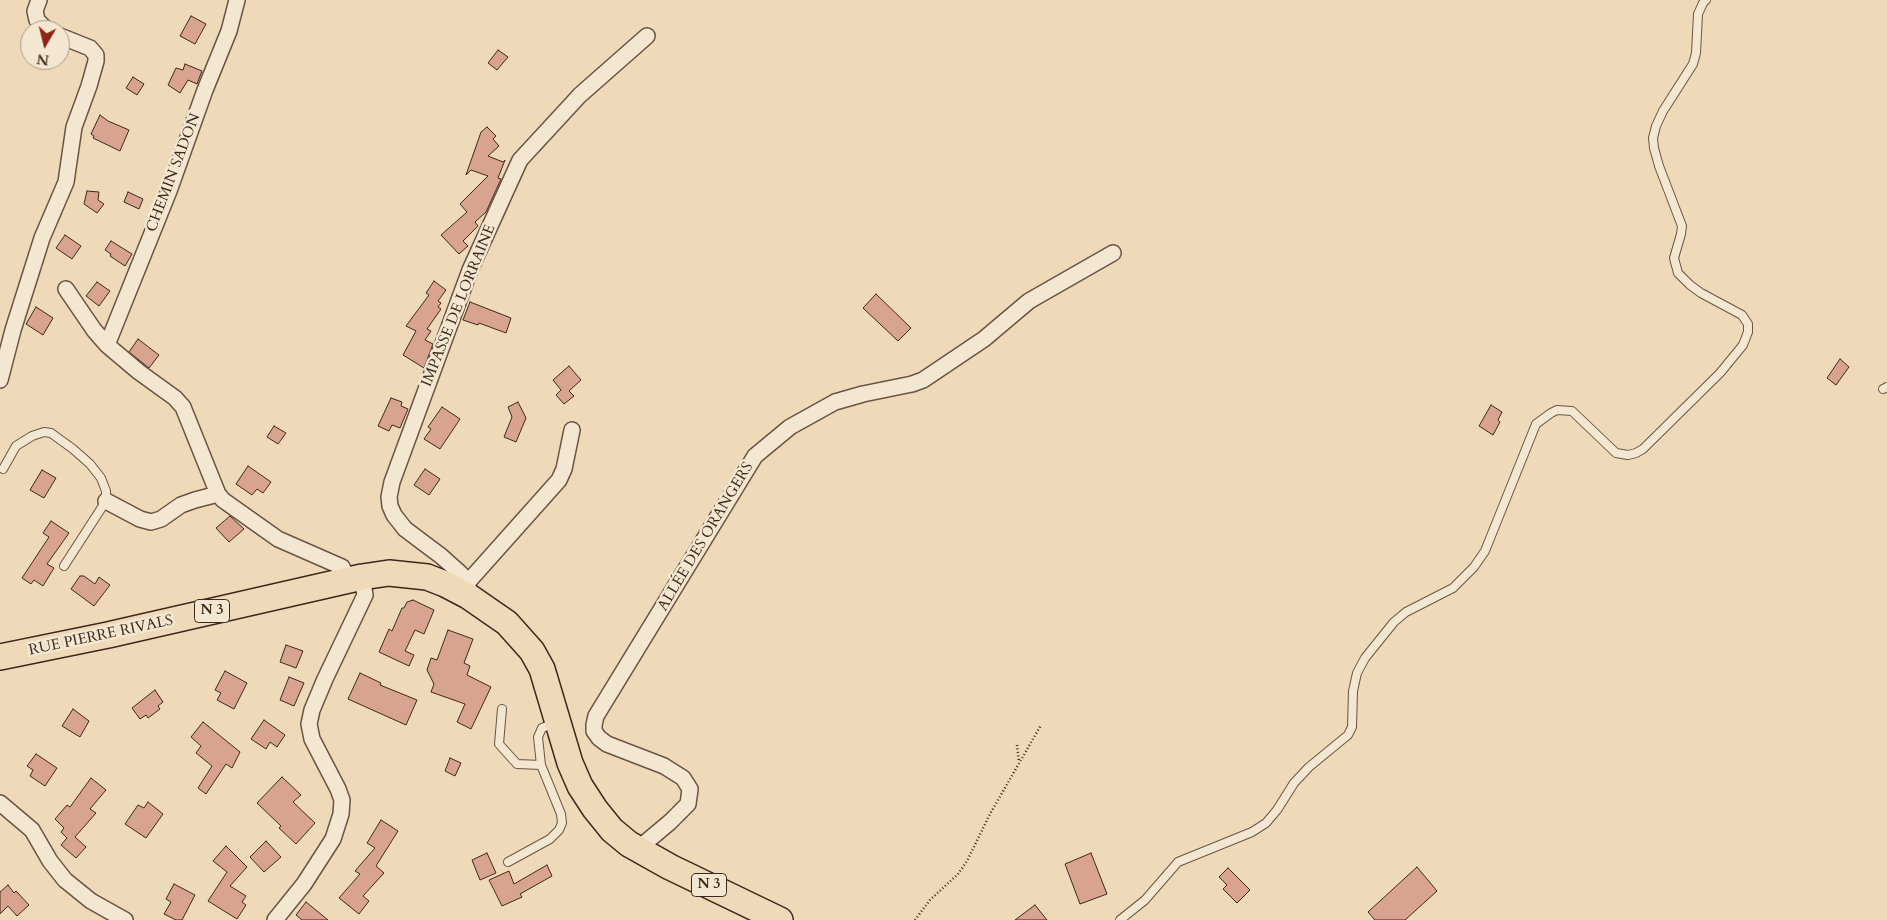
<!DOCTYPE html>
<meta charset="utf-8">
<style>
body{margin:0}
#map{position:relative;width:1887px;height:920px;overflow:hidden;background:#eedab9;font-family:Cardo,serif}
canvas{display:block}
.north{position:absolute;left:20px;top:20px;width:50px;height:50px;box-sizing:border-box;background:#f4e7d2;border:1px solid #ab9b8a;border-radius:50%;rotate:188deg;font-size:14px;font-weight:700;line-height:20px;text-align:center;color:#3d281d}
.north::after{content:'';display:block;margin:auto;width:18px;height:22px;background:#8f2418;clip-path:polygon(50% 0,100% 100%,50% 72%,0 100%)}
</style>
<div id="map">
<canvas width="1887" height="920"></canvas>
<div class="north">N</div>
</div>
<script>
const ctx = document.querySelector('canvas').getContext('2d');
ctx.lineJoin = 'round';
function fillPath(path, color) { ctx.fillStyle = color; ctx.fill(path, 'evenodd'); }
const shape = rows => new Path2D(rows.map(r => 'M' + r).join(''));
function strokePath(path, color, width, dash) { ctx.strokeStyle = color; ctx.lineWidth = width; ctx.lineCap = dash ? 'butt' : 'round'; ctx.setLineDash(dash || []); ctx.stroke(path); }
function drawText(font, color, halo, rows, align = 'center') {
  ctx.font = font + ' Cardo,serif'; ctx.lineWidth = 5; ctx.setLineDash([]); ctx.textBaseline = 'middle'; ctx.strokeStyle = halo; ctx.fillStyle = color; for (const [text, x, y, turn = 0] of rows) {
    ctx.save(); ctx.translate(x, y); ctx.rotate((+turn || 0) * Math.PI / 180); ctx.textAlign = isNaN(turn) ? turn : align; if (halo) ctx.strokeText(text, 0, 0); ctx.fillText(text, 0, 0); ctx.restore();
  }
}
const building = shape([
 [191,16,206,24,195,44,180,36,191,16],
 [498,50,508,57,497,70,488,63,498,50],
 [185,64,202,71,197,84,188,80,180,93,168,85,176,68,183,70,185,64],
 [133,77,144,84,137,95,126,88,133,77],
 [100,115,108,121,129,130,120,151,93,138,94,136,91,134,100,115],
 [487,127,496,136,493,139,499,146,488,156,503,162,505,160,498,178,501,179,486,212,475,222,478,226,463,241,468,246,459,254,441,235,467,212,460,204,488,176,471,170,466,175,481,132,487,127],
 [87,191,99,192,98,200,104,204,97,213,84,204,87,191],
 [128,192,143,199,139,209,124,202,128,192],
 [65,235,81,246,72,259,56,248,65,235],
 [111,241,132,254,125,266,110,256,111,254,105,250,111,241],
 [434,281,446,290,438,301,441,303,438,307,441,309,427,329,431,331,425,340,433,344,424,368,403,355,416,331,406,326,429,295,426,293,434,281],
 [97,282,110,291,99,306,86,296,97,282],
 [876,294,911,328,898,341,863,308,876,294],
 [470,302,511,318,506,333,479,323,478,325,463,320,470,302],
 [36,307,53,318,43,335,26,324,36,307],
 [138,339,159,355,149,368,129,352,138,339],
 [1840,359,1849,367,1836,385,1827,378,1840,359],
 [569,366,581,380,569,391,574,396,564,404,556,395,561,390,553,380,569,366],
 [391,398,402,402,401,406,408,409,400,428,392,425,389,431,378,426,391,398],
 [518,402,526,418,516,442,504,437,512,417,508,407,518,402],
 [1491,405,1502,412,1498,420,1500,422,1493,435,1479,426,1491,405],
 [442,407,460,419,440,449,424,439,431,429,428,427,442,407],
 [274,426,286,433,278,444,267,437,274,426],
 [248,466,271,482,263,493,257,489,252,495,236,484,248,466],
 [425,469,440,479,429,495,414,485,425,469],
 [42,470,56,478,44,498,30,490,42,470],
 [230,516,244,529,229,542,216,528,230,516],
 [51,521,69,533,47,564,54,568,43,586,34,580,31,584,22,578,49,537,43,533,51,521],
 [80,576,84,576,95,584,99,577,110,585,94,606,71,589,80,576],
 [413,600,434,610,424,634,415,630,405,651,414,655,409,666,379,652,389,629,392,631,402,608,404,608,407,602,413,600],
 [448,630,473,639,464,663,470,666,467,675,491,687,471,729,457,722,465,704,431,692,434,684,427,670,431,658,437,660,448,630],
 [286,645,303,651,296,668,280,662,286,645],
 [225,671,247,683,234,709,217,700,221,693,215,690,225,671],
 [360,673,381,683,380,685,417,700,406,725,348,699,360,673],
 [289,677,304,683,294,706,280,700,289,677],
 [155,690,163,702,158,706,160,709,148,718,146,715,140,719,132,708,155,690],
 [73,709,89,721,80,737,62,726,73,709],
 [264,720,285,735,277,747,270,742,266,749,251,739,264,720],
 [203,722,240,752,232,768,226,764,206,794,198,788,212,766,196,753,201,746,191,737,203,722],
 [36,754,57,768,45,786,30,776,33,770,27,766,36,754],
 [450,758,461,763,455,776,445,771,450,758],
 [282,777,301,795,293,802,315,823,296,844,279,828,281,826,257,803,282,777],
 [91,778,106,790,90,809,96,813,75,837,86,847,76,858,61,845,67,838,61,832,64,828,55,819,67,805,70,807,91,778],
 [148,802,163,814,146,838,125,824,138,805,144,808,148,802],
 [381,820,398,831,376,866,384,873,363,896,369,901,359,914,339,898,360,874,355,871,375,848,367,843,381,820],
 [266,841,281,857,264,872,250,857,266,841],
 [226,846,247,867,230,886,246,896,242,902,246,905,237,919,208,901,227,872,213,861,226,846],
 [487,853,496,873,480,880,472,860,487,853],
 [1091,853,1107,894,1080,904,1065,864,1091,853],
 [547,865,552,876,520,894,522,897,502,906,489,880,509,871,514,884,547,865],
 [1417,867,1437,891,1405,920,1375,920,1368,912,1417,867],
 [1228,868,1250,890,1237,903,1223,889,1227,885,1219,877,1228,868],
 [174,884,195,895,182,920,176,920,164,914,171,902,166,899,174,884],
 [8,885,14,893,16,891,29,905,17,916,8,906,0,914,0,892,8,885],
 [306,902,328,920,302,920,296,915,306,902],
 [1035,905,1047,920,1015,920,1035,905]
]);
fillPath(building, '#d9a48f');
strokePath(building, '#3d281d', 1);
const lane = shape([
 [1883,389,1887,387],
 [3,469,16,446,32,436,44,432,51,433,73,449,90,464,101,478,106,491,106,501,64,566],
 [502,709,499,744,517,764,541,765],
 [508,862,550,839,559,830,562,823,561,814,541,765,538,737,542,728,555,723],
 [1120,920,1145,900,1178,862,1252,832,1266,823,1277,810,1294,783,1309,767,1348,735,1352,727,1353,691,1357,673,1365,658,1394,622,1406,612,1453,588,1474,567,1485,551,1536,424,1551,413,1557,410,1572,411,1616,453,1628,455,1636,453,1643,449,1720,373,1743,345,1748,332,1748,324,1742,315,1701,293,1690,285,1678,273,1674,258,1681,234,1682,226,1659,166,1654,148,1653,138,1656,126,1663,111,1693,64,1696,53,1698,14,1703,3,1706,0]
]);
const street = shape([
 [39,0,35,11,37,20,47,30],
 [66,289,94,330,107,345,139,372,175,398,183,407,218,494,223,500,278,539,342,567,348,580],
 [107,345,169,191,205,90,229,31,237,0],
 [0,380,13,330,42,238,66,182,74,127,89,86,96,61,96,55,90,48,60,36],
 [106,501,140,519,151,522,161,519,181,505,195,500,218,494],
 [468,582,559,480,564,469,572,430],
 [468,596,468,582,460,573,441,556,405,529,394,515,390,506,389,497,392,482,470,270,520,160,580,95,647,36],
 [0,803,32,830,50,861,65,880,91,901,125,920],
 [639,848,670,822,688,804,690,789,683,778,664,766,607,744,599,738,594,731,594,725,596,716,755,456,790,427,835,402,863,394,912,384,923,380,984,339,1029,301,1113,253],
 [275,920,304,884,333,839,341,814,342,800,338,789,312,739,309,724,312,710,325,679,365,595,362,577]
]);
const primary = shape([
 [0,657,108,635,362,577,389,573,427,577,445,584,468,596,507,623,532,651,542,669,570,763,580,786,595,809,612,830,629,844,670,867,780,920]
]);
strokePath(lane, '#695444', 10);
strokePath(street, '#695444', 18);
strokePath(primary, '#3d281d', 28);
strokePath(shape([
 [1017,745,1019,762],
 [915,920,930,900,958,874,967,861,990,814,1041,725]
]), '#3d281d', 2.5, [1, 2.5]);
strokePath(lane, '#f4e7d2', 8);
strokePath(street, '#f4e7d2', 15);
strokePath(primary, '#eedab9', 25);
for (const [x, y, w] of [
 [212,611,35],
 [709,885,35]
]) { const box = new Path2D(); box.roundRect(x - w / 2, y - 11.5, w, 23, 4); ctx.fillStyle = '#f4e7d2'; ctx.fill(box); strokePath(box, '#3d281d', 1); }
drawText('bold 14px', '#3d281d', null, [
 ["N 3",212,611],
 ["N 3",709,885]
]);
drawText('15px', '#3d281d', '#f4e7d2', [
 ["CHEMIN SADON",174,173,-69],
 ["IMPASSE DE LORRAINE",459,306,-68],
 ["ALLÉE DES ORANGERS",706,537,-59],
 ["RUE PIERRE RIVALS",101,636,-12]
]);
</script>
